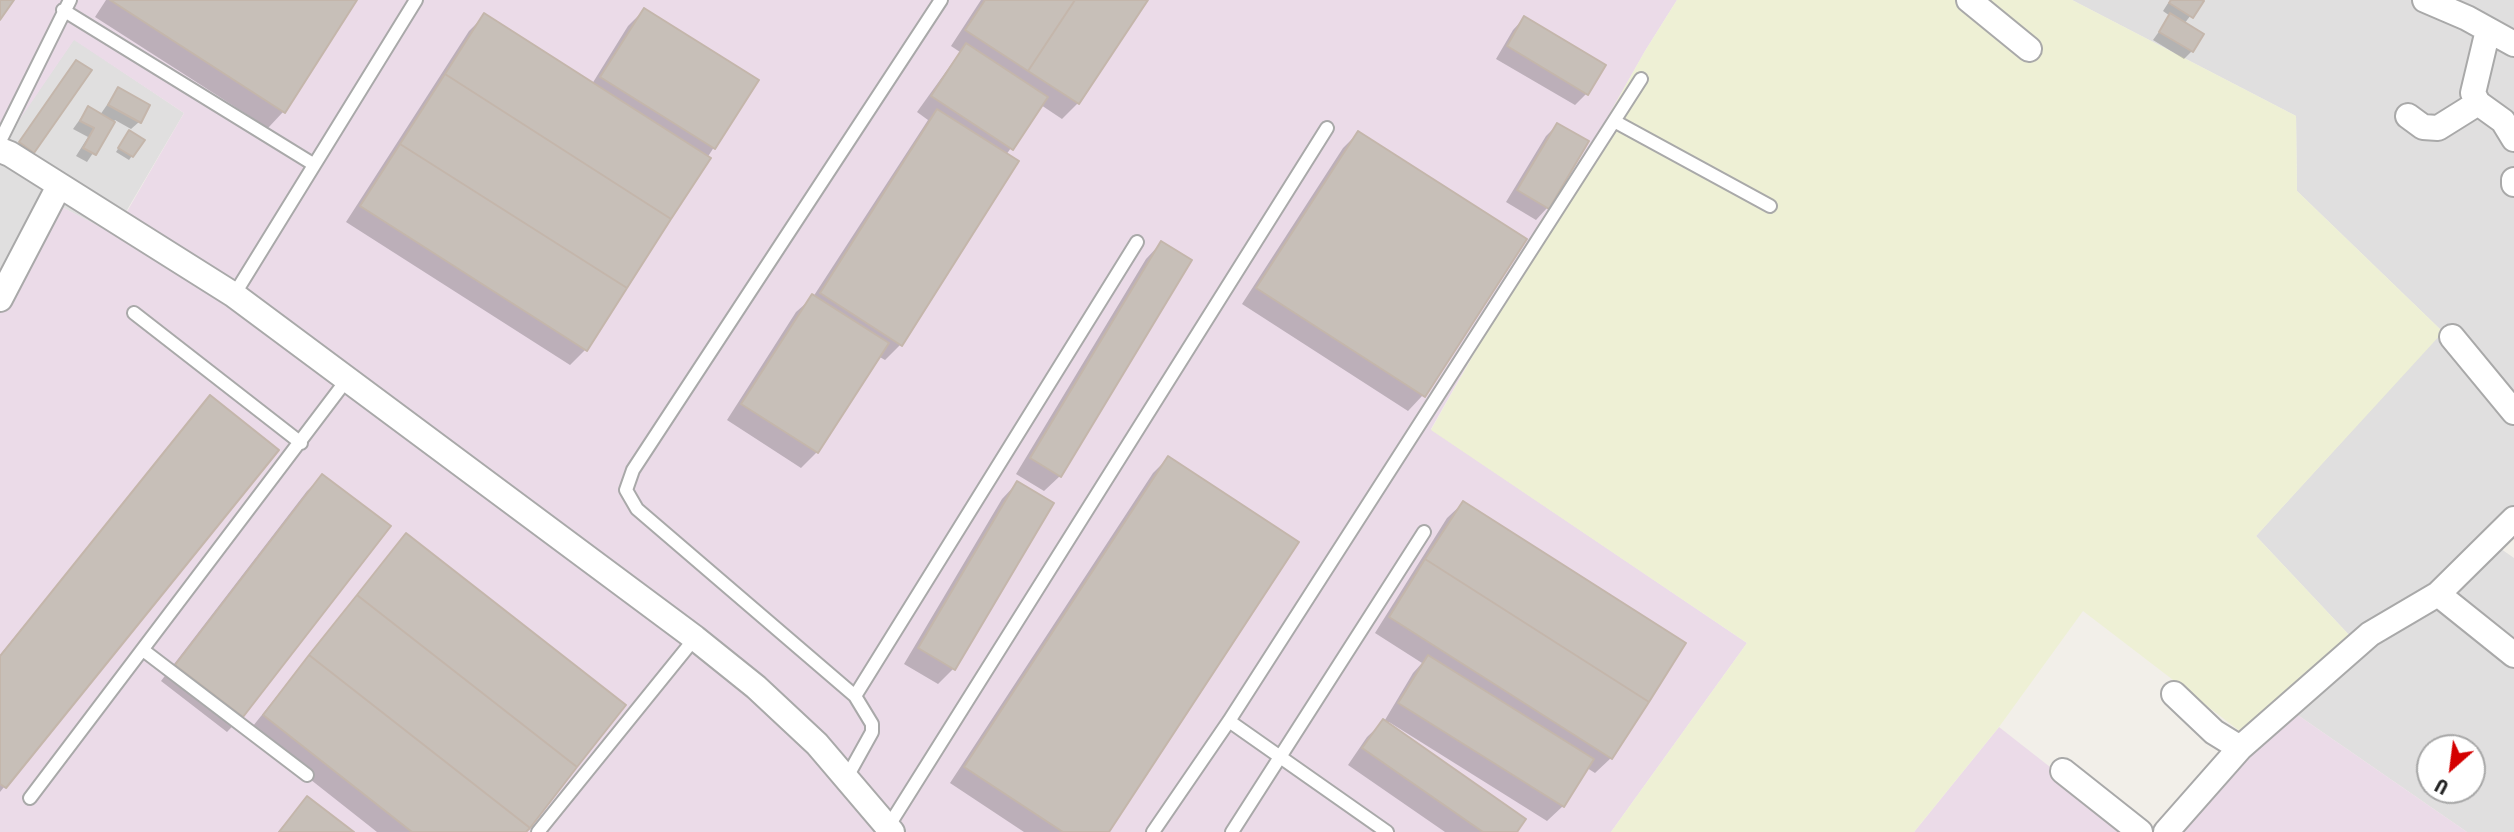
<!DOCTYPE html>
<style>
body{margin:0}
#map{position:relative;width:2514px;height:832px;overflow:hidden;background:#f2efe9;font-family:"Fira Sans Condensed",sans-serif}
canvas{display:block}
.north{position:absolute;left:2416px;top:734px;width:70px;height:70px;box-sizing:border-box;background:#fff;border:2px solid #a7a7a7;border-radius:50%;rotate:208deg;font-size:19px;font-weight:700;line-height:28px;text-align:center;color:#222}
.north::after{content:'';display:block;margin:auto;width:24px;height:32px;background:#d40000;clip-path:polygon(50% 0,100% 100%,50% 72%,0 100%)}
</style>
<div id="map">
<canvas width="2514" height="832"></canvas>
<div class="north">U</div>
</div>
<script>
const ctx = document.querySelector('canvas').getContext('2d');
ctx.lineJoin = 'round';
function fillPath(path, color) { ctx.fillStyle = color; ctx.fill(path, 'evenodd'); }
const shape = rows => new Path2D(rows.map(r => 'M' + r).join(''));
function strokePath(path, color, width, dash) { ctx.strokeStyle = color; ctx.lineWidth = width; ctx.lineCap = dash ? 'butt' : 'round'; ctx.setLineDash(dash || []); ctx.stroke(path); }
fillPath(shape([
 [2072,0,2514,0,2514,524,2494,544,2514,558,2514,832,2467,832,2289,709,2351,637,2256,536,2442,331,2297,191,2296,116],
 [2430,748,2472,748,2472,790,2430,790],
 [74,39,184,113,113,234,60,206,0,313,0,137,5,140]
]), '#e0dfdf');
fillPath(shape([
 [0,0,1677,0,1645,51,1431,429,1747,643,1611,832,0,832,0,313,60,206,114,234,184,113,74,40,5,141,0,143],
 [2289,709,2467,832,2180,832],
 [1999,727,2133,832,1914,832]
]), '#ebdbe8');
fillPath(shape([
 [1677,0,2072,0,2296,116,2297,191,2443,332,2256,536,2351,637,2258,745,2083,611,1999,727,1914,832,1611,832,1747,643,1431,430,1645,51]
]), '#eef0d5');
fillPath(shape([
 [106,0,355,0,283,112,268,128,95,17],
 [981,0,1146,0,1078,103,1062,119,1041,105,1006,155,900,345,885,360,878,356,817,452,801,468,727,420,796,312,813,297,928,120,917,112,960,52,951,46],
 [2170,0,2201,2,2184,24,2192,51,2184,59,2153,40,2170,16,2163,11],
 [644,10,756,81,585,350,570,365,346,222,469,31,484,16,592,84,628,26],
 [1524,18,1587,93,1575,105,1496,59,1513,30],
 [77,62,33,152,25,159,13,151],
 [118,89,139,122,131,129,115,120,87,162,76,156,88,137,73,129,88,108,100,115],
 [1557,125,1586,142,1547,208,1536,220,1506,202,1546,136],
 [1358,133,1423,395,1408,411,1242,304,1343,148],
 [126,136,132,156,129,160,116,152],
 [1161,243,1060,476,1044,491,1016,474,1146,259],
 [211,397,277,450,0,792,0,655],
 [1168,458,1107,832,1024,832,950,783,1153,473],
 [323,476,242,716,227,732,161,681,307,491],
 [1017,483,1051,504,953,669,938,684,904,664,1002,499],
 [1463,503,1611,758,1595,773,1587,768,1563,806,1547,821,1389,722,1388,725,1515,832,1445,832,1348,765,1367,737,1385,720,1413,673,1422,663,1375,633,1447,518],
 [406,535,524,832,377,832,249,731],
 [307,798,351,832,278,832]
]), '#0003');
const building = shape([
 [0,0,14,0,0,20,0,0],
 [110,0,357,0,285,113,110,0],
 [985,0,1075,0,1028,71,965,30,985,0],
 [1075,0,1148,0,1079,104,1028,71,1075,0],
 [2171,0,2202,0,2204,1,2193,18,2169,3,2171,0],
 [644,8,759,80,715,149,600,77,644,8],
 [484,13,711,158,671,219,445,74,484,13],
 [2170,13,2204,34,2193,52,2159,32,2170,13],
 [1524,16,1606,65,1588,95,1507,46,1524,16],
 [966,43,1048,97,1013,150,931,96,966,43],
 [76,60,92,70,34,153,19,142,76,60],
 [445,74,671,219,627,288,400,144,445,74],
 [118,87,150,105,141,123,108,105,118,87],
 [88,106,115,122,96,155,83,148,94,128,80,121,88,106],
 [937,109,1019,161,902,346,820,293,937,109],
 [1557,123,1589,141,1549,209,1517,190,1557,123],
 [129,130,145,140,133,157,118,148,129,130],
 [1358,131,1527,239,1425,397,1256,288,1358,131],
 [400,144,627,288,587,351,360,206,400,144],
 [1161,241,1192,260,1061,477,1030,458,1161,241],
 [812,294,889,343,818,453,741,404,812,294],
 [210,395,279,450,6,788,0,784,0,656,210,395],
 [1168,456,1299,542,1109,832,1063,832,964,767,1168,456],
 [322,474,391,526,243,717,175,665,322,474],
 [1017,481,1054,503,955,670,918,648,1017,481],
 [1463,501,1686,643,1649,702,1425,559,1463,501],
 [406,533,626,705,577,767,357,595,406,533],
 [1425,559,1649,702,1612,759,1389,617,1425,559],
 [357,595,577,767,530,828,309,655,357,595],
 [309,655,530,828,526,832,412,832,263,715,309,655],
 [1428,655,1594,759,1564,807,1398,703,1428,655],
 [1383,719,1526,819,1517,832,1483,832,1362,748,1383,719],
 [307,796,354,832,279,832,307,796]
]);
fillPath(building, '#c7bfb8');
strokePath(building, '#c4b6ab', 2);
const service = shape([
 [63,10,313,164],
 [1614,121,1770,206],
 [0,141,70,0],
 [234,295,416,0],
 [134,313,301,443],
 [143,650,307,775],
 [855,696,1137,242],
 [1229,721,1387,832],
 [847,777,872,732,872,724,855,696,637,509,626,490,633,470,941,0],
 [30,798,348,378],
 [888,827,1327,128],
 [538,832,695,638],
 [1153,832,1229,721,1641,79],
 [1232,832,1424,532]
]);
const minor = shape([
 [1969,0,2029,49],
 [2425,0,2467,18,2514,44],
 [2488,30,2473,93,2478,103,2503,121,2514,139],
 [2408,116,2423,127,2438,128,2478,103],
 [0,150,10,154,234,295,695,638,756,687,817,744,892,832],
 [2514,180,2514,184],
 [0,299,59,186],
 [2452,337,2514,412],
 [2438,594,2514,655],
 [2174,694,2214,732,2240,748,2370,634,2438,594,2514,519],
 [2063,771,2140,832],
 [2166,832,2240,748]
]);
strokePath(service, '#a9a9a9', 16);
strokePath(minor, '#a9a9a9', 28);
strokePath(service, '#fff', 12);
strokePath(minor, '#fff', 24);
</script>
